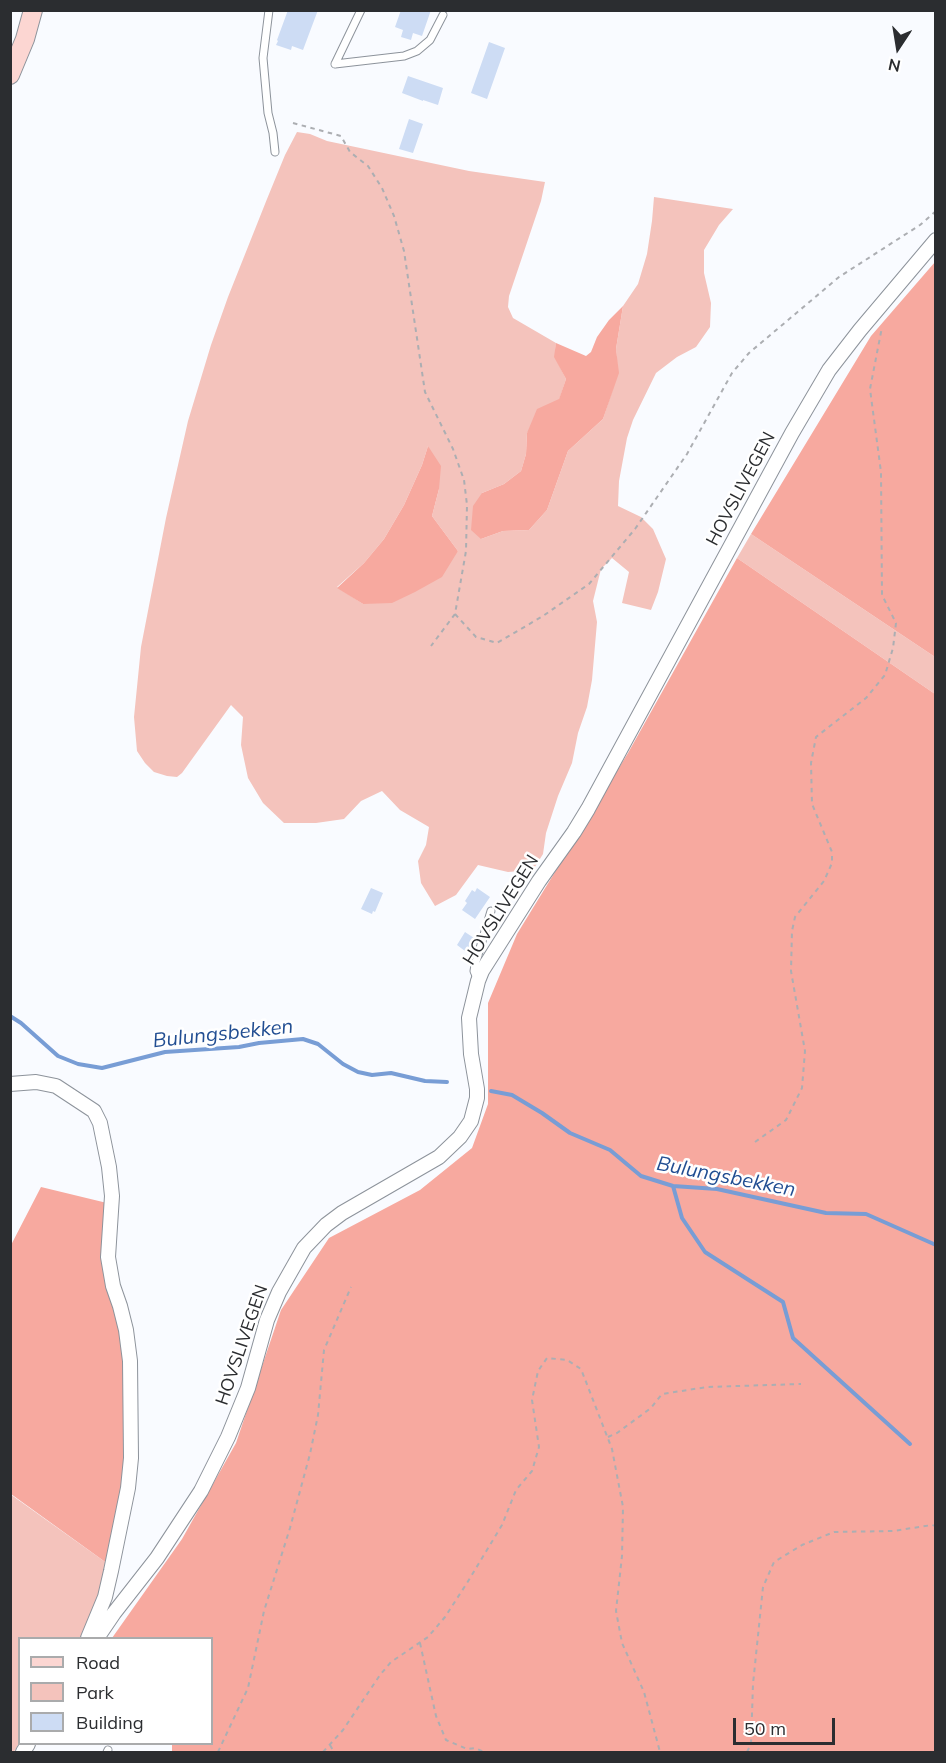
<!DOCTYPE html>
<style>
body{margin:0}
#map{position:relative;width:946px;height:1763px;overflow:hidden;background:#f9fbff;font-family:Mulish,sans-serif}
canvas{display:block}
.frame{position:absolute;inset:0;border:12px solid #2b2d30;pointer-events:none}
.legend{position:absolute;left:18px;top:1637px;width:195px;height:108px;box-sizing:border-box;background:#fff;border:2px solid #aaabac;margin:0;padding:8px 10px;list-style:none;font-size:18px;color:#2b2d30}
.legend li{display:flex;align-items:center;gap:12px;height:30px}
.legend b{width:30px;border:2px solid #aaabac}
.north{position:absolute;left:868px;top:18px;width:60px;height:60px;-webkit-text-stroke:4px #fff;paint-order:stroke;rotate:192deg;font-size:16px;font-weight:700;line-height:24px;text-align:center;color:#2b2d30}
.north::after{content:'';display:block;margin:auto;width:21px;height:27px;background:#2b2d30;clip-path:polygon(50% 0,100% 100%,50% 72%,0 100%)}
.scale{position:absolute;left:733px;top:1718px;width:102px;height:27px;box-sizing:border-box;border:3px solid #2b2d30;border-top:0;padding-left:8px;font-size:18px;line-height:21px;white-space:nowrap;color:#2b2d30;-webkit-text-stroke:4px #fff;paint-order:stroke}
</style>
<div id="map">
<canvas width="946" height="1763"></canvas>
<div class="frame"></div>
<ul class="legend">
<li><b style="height:8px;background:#fcd6d2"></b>Road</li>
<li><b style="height:16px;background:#f4c3bc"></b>Park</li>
<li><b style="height:16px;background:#cddcf4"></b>Building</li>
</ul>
<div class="north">N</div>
<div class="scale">50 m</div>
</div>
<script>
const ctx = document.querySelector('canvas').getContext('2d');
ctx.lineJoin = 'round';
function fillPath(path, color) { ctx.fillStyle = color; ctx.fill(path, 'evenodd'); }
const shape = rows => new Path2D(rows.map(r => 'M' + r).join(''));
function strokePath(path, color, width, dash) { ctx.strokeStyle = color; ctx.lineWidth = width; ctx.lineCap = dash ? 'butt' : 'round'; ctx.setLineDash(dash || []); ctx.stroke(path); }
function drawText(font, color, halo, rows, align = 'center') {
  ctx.font = font + ' Mulish,sans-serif'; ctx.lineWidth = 5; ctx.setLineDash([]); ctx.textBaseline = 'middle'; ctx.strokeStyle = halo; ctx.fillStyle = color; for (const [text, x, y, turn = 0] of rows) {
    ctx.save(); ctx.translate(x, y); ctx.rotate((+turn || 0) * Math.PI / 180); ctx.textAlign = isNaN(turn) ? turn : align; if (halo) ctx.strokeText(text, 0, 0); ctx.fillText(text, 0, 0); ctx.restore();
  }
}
fillPath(shape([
 [297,132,310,134,327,141,469,171,545,182,541,201,509,296,508,307,513,318,556,343,555,357,566,379,559,400,527,433,526,454,521,471,504,484,482,493,481,539,503,531,529,530,547,510,568,451,603,419,618,373,616,349,623,306,638,284,647,254,652,221,654,197,733,209,719,225,704,250,704,273,711,303,710,327,696,347,677,357,656,373,633,420,627,438,619,481,618,506,641,517,653,529,666,559,658,592,651,610,622,603,629,572,612,558,601,569,593,601,597,622,592,680,587,707,578,733,572,763,558,796,546,833,543,854,533,870,508,872,478,865,456,895,435,906,421,883,418,861,426,845,429,827,400,810,382,791,361,801,344,819,316,823,284,823,263,803,248,778,241,745,243,717,231,705,182,773,177,777,167,776,154,772,145,763,137,751,134,717,141,647,166,518,188,421,211,345,228,297,267,199,285,155],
 [428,446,439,489,432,516,458,551,363,604,337,587,364,563,384,539,404,505,422,465],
 [751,534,935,657,935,694,737,558],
 [10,1494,108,1564,94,1614,80,1638,20,1638,19,1743,14,1752,10,1752]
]), '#f4c3bc');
fillPath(shape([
 [935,262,935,657,751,534,871,336],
 [623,306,616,349,619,373,603,419,568,451,547,510,529,530,503,531,481,539,471,530,473,506,482,493,504,484,521,471,526,454,527,433,537,409,559,399,566,379,554,357,556,343,586,356,591,352,597,337,609,320],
 [428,446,441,466,439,489,432,516,458,551,442,577,415,592,392,603,363,604,337,588,364,563,384,539,404,505,422,465],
 [737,558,935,694,935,1752,172,1752,172,1744,212,1744,212,1638,112,1638,182,1539,236,1443,281,1310,329,1238,420,1190,472,1148,488,1104,488,1003,517,934,628,753],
 [41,1187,107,1203,102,1243,106,1282,116,1306,125,1369,124,1478,108,1564,11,1494,10,1247]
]), '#f7a99f');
strokePath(shape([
 [10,1016,21,1023,58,1056,78,1064,102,1068,165,1052,239,1047,259,1043,303,1039,318,1044,343,1064,358,1072,372,1075,391,1073,425,1081,447,1082],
 [491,1091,512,1095,542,1113,570,1133,610,1150,641,1176,673,1186,717,1189,826,1213,866,1214,936,1245],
 [673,1186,682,1218,705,1252,783,1302,793,1338,910,1444]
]), '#789dd5', 4);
fillPath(shape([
 [288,10,318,10,303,50,292,46,291,50,276,45,278,41,277,40],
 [401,10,431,10,422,36,413,33,411,40,401,37,403,30,395,27],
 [489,42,505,48,487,99,471,93],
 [408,76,443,88,438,105,423,100,423,101,402,93],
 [409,119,423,124,413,153,399,149],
 [371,888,383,893,375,912,373,911,372,914,361,909],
 [477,888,490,897,475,919,462,910,467,903,465,901,472,890,475,892],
 [465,932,477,940,469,954,457,945]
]), '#cddcf4');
const lane = shape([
 [269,10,263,58,268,113,273,133,275,152],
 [335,64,404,56,417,51,430,40,443,15],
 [335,64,361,10],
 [477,978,474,971,475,965,491,911],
 [107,1752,108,1750]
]);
const street = shape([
 [10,1084,36,1082,56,1086,94,1111,100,1123,109,1167,112,1196,108,1257,113,1286,120,1306,126,1330,130,1361,131,1458,128,1488,111,1571,105,1597,88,1638],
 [97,1638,114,1613,157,1558,201,1491,228,1437,248,1388,267,1320,279,1292,304,1248,326,1225,342,1213,439,1157,460,1137,471,1121,477,1098,477,1089,471,1054,469,1018,478,981,482,971,539,881,574,832,588,809,792,433,829,370,860,330,936,240],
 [23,1752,28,1744]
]);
const secondary = shape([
 [10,75,25,39,33,10]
]);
strokePath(lane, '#8d939b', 9);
strokePath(street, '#8d939b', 16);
strokePath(secondary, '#8d939b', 20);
strokePath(shape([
 [293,123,341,136,350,152,368,166,382,188,394,216,404,251,425,392,453,449,464,480,467,505,466,551,455,614,431,646],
 [455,614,476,637,497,643,543,616,589,584,635,529,687,454,732,373,749,353,839,277,920,225,936,211],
 [755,1142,786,1120,802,1088,805,1051,791,971,792,931,795,917,824,881,832,863,832,852,812,804,811,763,816,737,866,698,885,675,893,648,896,623,882,595,881,472,870,389,882,327],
 [608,1437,617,1433,651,1408,662,1394,707,1387,801,1384],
 [420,1643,436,1716,446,1740,467,1749,475,1748,484,1752],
 [330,1745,334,1752],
 [218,1752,248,1688,264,1611,290,1528,310,1454,318,1415,324,1350,351,1287],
 [323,1752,343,1730,380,1675,391,1662,428,1637,445,1617,467,1583,502,1525,516,1490,532,1471,539,1447,532,1400,538,1371,547,1358,567,1360,581,1369,612,1449,623,1507,622,1556,616,1611,622,1643,644,1692,660,1752],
 [747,1752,751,1744,753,1684,763,1587,774,1562,802,1545,834,1532,893,1531,932,1525,936,1526]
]), '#acaeb2', 2, [4.5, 4.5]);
strokePath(lane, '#fff', 7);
strokePath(street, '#fff', 14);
strokePath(secondary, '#fcd6d2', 18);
drawText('18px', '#2b2d30', '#fff', [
 ["HOVSLIVEGEN",741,489,-62],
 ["HOVSLIVEGEN",501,910,-58],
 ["HOVSLIVEGEN",242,1345,-71]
]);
drawText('italic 20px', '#224e92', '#fff', [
 ["Bulungsbekken",223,1034,-6],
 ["Bulungsbekken",726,1177,11]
]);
</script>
